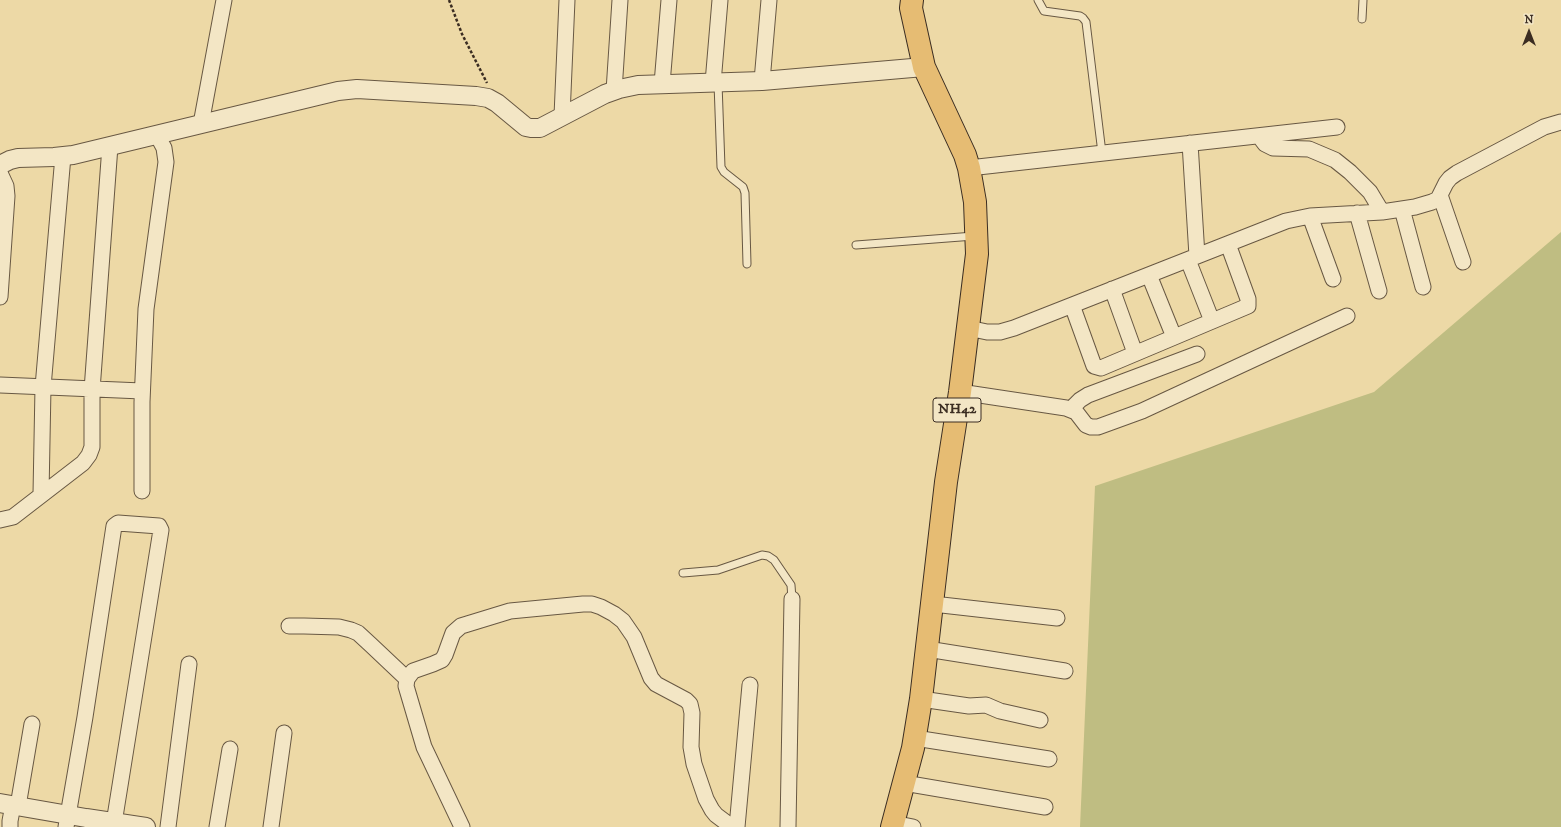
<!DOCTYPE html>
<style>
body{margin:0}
#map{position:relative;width:1561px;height:827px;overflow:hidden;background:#edd9a6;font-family:"IM FELL DW Pica",serif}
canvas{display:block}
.north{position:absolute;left:1509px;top:12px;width:40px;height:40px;-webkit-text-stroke:3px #f3e6c5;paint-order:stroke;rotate:0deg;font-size:11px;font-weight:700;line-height:16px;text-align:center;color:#3b2d22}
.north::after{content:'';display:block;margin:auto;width:14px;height:18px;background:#3b2d22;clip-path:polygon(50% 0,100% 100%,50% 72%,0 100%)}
</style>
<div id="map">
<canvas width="1561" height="827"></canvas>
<div class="north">N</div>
</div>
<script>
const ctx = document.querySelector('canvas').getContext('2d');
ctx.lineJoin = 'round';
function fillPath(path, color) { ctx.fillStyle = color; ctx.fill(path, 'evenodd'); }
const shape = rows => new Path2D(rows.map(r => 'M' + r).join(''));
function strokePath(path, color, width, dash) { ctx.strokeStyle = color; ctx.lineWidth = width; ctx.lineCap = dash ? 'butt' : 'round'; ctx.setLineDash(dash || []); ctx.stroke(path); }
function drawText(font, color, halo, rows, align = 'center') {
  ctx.font = font + ' "IM FELL DW Pica",serif'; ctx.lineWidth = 3; ctx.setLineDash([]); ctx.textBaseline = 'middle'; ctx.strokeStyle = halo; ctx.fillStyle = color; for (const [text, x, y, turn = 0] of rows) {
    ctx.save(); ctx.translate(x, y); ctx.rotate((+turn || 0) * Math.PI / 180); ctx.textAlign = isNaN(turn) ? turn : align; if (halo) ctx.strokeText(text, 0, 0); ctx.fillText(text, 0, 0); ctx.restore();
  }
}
fillPath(shape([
 [1561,232,1561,827,1080,827,1095,486,1374,392]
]), '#bfbd82');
const service = shape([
 [1038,0,1044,11,1080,16,1083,18,1086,22,1102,153],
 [1362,19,1363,0],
 [718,83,721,167,724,172,743,187,745,193,747,264],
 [856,245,974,236],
 [683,573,718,570,762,555,768,556,774,560,791,585,792,599]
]);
const minor = shape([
 [762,81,769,0],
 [713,83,720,0],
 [662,84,669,0],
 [614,91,620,0],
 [562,116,567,0],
 [201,124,224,0],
 [1259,136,1265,144,1273,148,1309,149,1335,160,1350,172,1370,192,1382,212],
 [1190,143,1197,256],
 [969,168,1337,127],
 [0,173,6,186,7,196,0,297],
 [1440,195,1463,262],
 [1402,209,1423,287],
 [1357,213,1379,291],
 [1310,216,1333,279],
 [1188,260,1212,321],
 [1149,275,1174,337],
 [1112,289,1135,353],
 [1072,305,1094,366,1101,368,1248,306,1248,299,1228,244],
 [968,328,987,332,1000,332,1014,328,1286,221,1310,216,1382,212,1415,207,1432,202,1438,199,1446,183,1450,178,1457,173,1544,127,1561,122],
 [0,385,142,391],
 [960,392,1066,408,1076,412,1086,425,1091,427,1098,427,1142,411,1347,316],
 [1071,409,1080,400,1088,395,1197,354],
 [142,491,142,402,146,309,166,162,164,148,157,135],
 [41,494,43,387,63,156],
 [0,520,13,517,83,463,89,455,92,447,92,390,110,146],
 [933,604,1057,618],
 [289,626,304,626,339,627,351,630,358,633,371,645,407,679],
 [927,649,1065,671],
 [921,699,969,706,986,705,1000,711,1040,720],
 [915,738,1049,759],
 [904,783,1045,807],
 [18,806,32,724],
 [893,823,913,827],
 [10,827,10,821,13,805],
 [66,827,85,717,114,526,118,523,159,526,161,530,114,823],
 [168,827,189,664],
 [217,827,230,749],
 [271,827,284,733],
 [462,827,424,747,406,686,407,679,413,671,433,664,442,660,445,655,453,633,461,626,510,611,583,604,592,604,601,607,614,614,623,621,634,637,651,678,656,684,686,700,690,704,692,713,691,747,694,764,706,799,712,810,716,815,732,827],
 [737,827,750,685],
 [788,827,792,599]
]);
const tertiary = shape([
 [0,165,10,160,18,158,54,157,73,155,338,91,357,89,476,96,488,98,497,103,526,127,531,128,540,128,605,94,619,89,638,85,762,81,924,67],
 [0,803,86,818,146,827]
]);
const trunk = shape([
 [892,827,913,748,921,699,946,482,960,392,977,254,975,202,969,168,965,155,924,67,911,8,912,0]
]);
strokePath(service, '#685843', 9);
strokePath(minor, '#685843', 17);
strokePath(tertiary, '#685843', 20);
strokePath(trunk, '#3b2d22', 24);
strokePath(shape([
 [449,0,462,34,487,83]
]), '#3b2d22', 2.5, [3, 2]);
strokePath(service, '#f3e6c5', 7);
strokePath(minor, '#f3e6c5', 15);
strokePath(tertiary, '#f3e6c5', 18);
strokePath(trunk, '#e6bc73', 22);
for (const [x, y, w] of [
 [957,410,48]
]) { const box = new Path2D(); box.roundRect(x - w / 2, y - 12, w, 24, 3); ctx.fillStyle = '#f3e6c5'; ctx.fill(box); strokePath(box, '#3b2d22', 1); }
drawText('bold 14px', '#3b2d22', null, [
 ["NH42",957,410]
]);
</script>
